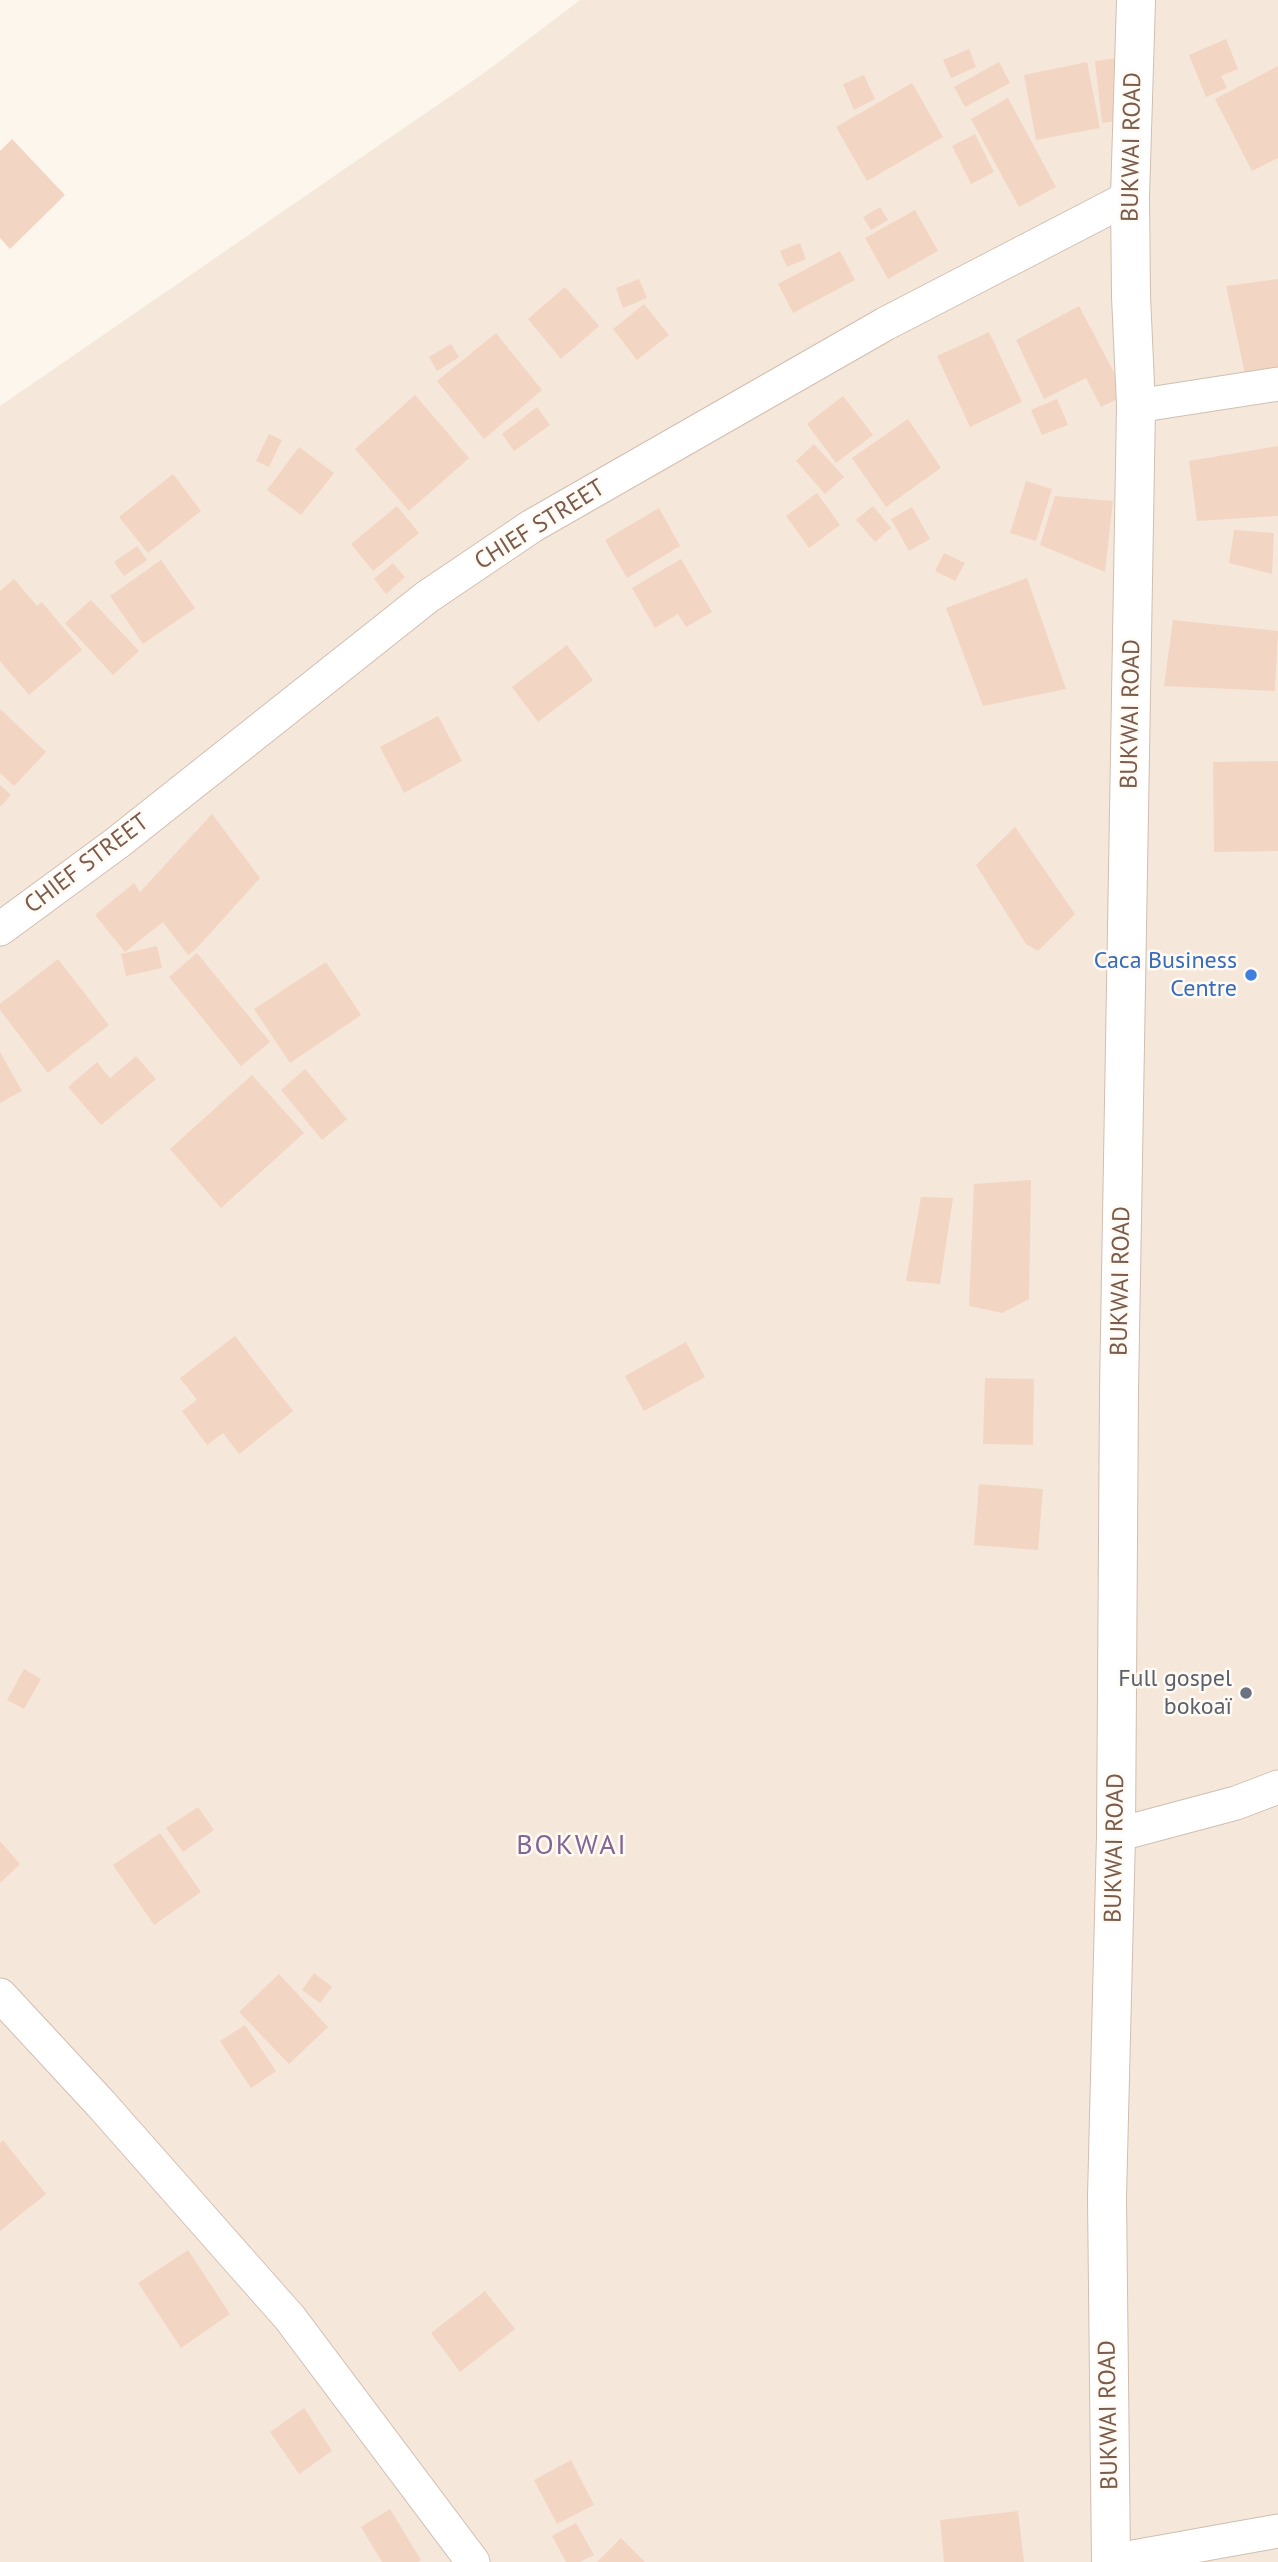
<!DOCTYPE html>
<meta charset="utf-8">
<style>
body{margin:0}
canvas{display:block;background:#fdf6ec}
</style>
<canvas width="1278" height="2562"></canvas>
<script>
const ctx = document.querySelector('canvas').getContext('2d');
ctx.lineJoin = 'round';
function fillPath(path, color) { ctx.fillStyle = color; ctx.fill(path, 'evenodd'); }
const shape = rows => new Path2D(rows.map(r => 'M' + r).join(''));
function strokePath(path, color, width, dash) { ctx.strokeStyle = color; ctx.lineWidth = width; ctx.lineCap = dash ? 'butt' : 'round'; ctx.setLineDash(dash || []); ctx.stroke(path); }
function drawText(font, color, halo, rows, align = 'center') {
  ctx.font = font + ' "PT Sans",sans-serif'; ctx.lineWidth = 5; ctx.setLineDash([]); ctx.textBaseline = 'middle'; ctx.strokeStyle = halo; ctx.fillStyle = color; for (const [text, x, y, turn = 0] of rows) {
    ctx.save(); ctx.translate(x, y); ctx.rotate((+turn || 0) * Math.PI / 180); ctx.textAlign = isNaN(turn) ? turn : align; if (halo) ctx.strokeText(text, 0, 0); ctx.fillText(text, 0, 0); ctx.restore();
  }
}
fillPath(shape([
 [580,0,1278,0,1278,2562,0,2562,0,406,484,73]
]), '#f5e8da');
fillPath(shape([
 [1226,39,1238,69,1221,76,1227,88,1206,97,1189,55],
 [969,49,976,67,951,78,943,60],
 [1118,58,1125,120,1102,123,1095,61],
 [999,62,1010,83,965,107,954,87],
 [1087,62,1100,128,1036,140,1024,75],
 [1278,66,1278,158,1252,171,1215,99],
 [864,75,875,99,854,110,843,84],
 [912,83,943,137,867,181,836,127],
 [1008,98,1056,187,1019,207,971,119],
 [975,134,994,172,971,184,952,146],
 [12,139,65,195,10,249,0,238,0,151],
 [880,207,888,220,871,230,863,217],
 [915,210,938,251,888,279,865,238],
 [800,243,806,259,787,267,780,251],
 [840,251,855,280,793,313,778,284],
 [639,279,647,298,623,308,616,288],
 [1278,279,1278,368,1245,374,1226,286],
 [565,287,599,326,561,359,528,319],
 [644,304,669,335,637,360,613,329],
 [1079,306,1126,395,1101,407,1086,378,1044,399,1016,340],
 [989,332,1022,402,970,427,937,356],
 [496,333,542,390,484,439,437,381],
 [451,344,459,357,437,371,429,357],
 [415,395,469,458,409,511,355,449],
 [843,396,873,435,836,463,807,424],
 [1057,399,1068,425,1042,435,1031,410],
 [537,407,550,425,514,451,502,434],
 [908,419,941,468,886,507,852,458],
 [269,434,282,440,269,467,256,461],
 [814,444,844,477,825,494,796,461],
 [1278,446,1278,516,1197,521,1189,461],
 [299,447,334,473,301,515,267,490],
 [173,474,201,511,148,553,119,517],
 [1026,481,1052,489,1036,541,1010,533],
 [817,493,840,525,809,548,786,516],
 [1055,496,1113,501,1105,572,1040,545],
 [397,506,419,533,373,571,351,544],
 [873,506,891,528,875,542,856,520],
 [912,507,930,539,909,551,891,519],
 [659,508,680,546,627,578,605,540],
 [1234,530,1274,533,1272,574,1229,563],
 [137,546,147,560,124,576,114,562],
 [944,553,965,563,955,581,935,571],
 [681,559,712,612,686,627,678,614,655,628,632,588],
 [161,560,195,608,143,644,110,596],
 [393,563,405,577,386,594,374,579],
 [1027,578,1066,689,983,706,946,608],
 [14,579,37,606,42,602,82,650,29,695,0,661,0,591],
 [91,600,139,651,113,675,65,623],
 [1173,620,1278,631,1275,691,1164,686],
 [567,645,593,680,538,722,512,687],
 [0,709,46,752,14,786,0,773],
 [438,716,462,761,404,793,380,747],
 [1278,761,1278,851,1214,852,1213,762],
 [0,785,11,795,0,807],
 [212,814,260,878,196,949,188,955,163,922,125,952,95,915,134,883,140,892],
 [1015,827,1075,914,1038,951,1026,944,976,865],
 [157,946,162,968,126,976,121,954],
 [197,953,270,1042,241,1066,169,977],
 [58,959,109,1025,48,1073,0,1010,0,1004],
 [326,962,361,1015,290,1063,254,1009],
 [0,1052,22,1091,0,1103],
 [136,1056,156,1079,101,1125,68,1087,97,1062,110,1078],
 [305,1069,347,1119,322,1140,281,1090],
 [252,1075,304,1133,221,1208,170,1149],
 [1031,1180,1029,1299,1002,1313,969,1306,974,1184],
 [921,1197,953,1198,940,1284,906,1281],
 [235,1336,293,1411,239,1454,223,1433,207,1445,182,1411,197,1400,180,1378],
 [686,1342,705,1377,644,1411,625,1376],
 [985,1378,1034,1379,1033,1445,983,1444],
 [979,1484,1043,1489,1038,1550,974,1545],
 [24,1669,41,1679,24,1709,7,1700],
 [198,1807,214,1830,183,1852,166,1828],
 [160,1833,201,1892,154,1925,113,1865],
 [0,1841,20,1864,0,1883],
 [314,1973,332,1987,320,2003,302,1990],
 [279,1974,328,2027,289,2064,239,2012],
 [245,2025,276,2071,251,2088,220,2041],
 [3,2140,46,2194,0,2231,0,2143],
 [188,2250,230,2314,181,2348,138,2283],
 [485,2291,515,2329,460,2372,431,2333],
 [304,2408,332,2451,299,2474,270,2432],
 [571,2460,594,2505,557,2524,534,2480],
 [390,2509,421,2560,418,2562,382,2562,361,2527],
 [1018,2511,1024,2562,944,2562,940,2520],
 [576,2523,594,2555,580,2562,566,2562,552,2536],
 [621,2538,645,2562,597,2562]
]), '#f3d5c3');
const minor = shape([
 [1136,406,1278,384],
 [0,929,117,843,427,597,532,526,885,324,1130,197],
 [1116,1835,1236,1803,1278,1787],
 [0,1995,101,2104,290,2318,473,2562],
 [1111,2561,1278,2531]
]);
const tertiary = shape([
 [1111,2562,1107,2197,1116,1835,1119,1391,1136,406,1131,296,1130,197,1136,0]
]);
strokePath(minor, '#d1beb0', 35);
strokePath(tertiary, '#d1beb0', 40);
strokePath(minor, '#fff', 33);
strokePath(tertiary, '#fff', 38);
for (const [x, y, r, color] of [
 [1251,975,7,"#3f7fe0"],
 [1246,1693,7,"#6b7280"]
]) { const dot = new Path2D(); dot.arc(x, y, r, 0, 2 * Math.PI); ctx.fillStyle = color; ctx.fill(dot); strokePath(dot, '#fffaf3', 2.5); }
drawText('24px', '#7a5c4d', '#fffaf3', [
 ["BUKWAI ROAD",1132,147,-89],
 ["CHIEF STREET",540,525,-32],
 ["BUKWAI ROAD",1131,714,-89],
 ["CHIEF STREET",87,864,-37],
 ["BUKWAI ROAD",1121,1281,-89],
 ["BUKWAI ROAD",1115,1848,-89],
 ["BUKWAI ROAD",1109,2415,-91]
]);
drawText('24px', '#366cbe', '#fffaf3', [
 ["Caca Business",1237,961],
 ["Centre",1237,989]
], 'right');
drawText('24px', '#5b616d', '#fffaf3', [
 ["Full gospel",1232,1679],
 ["bokoaï",1232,1707]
], 'right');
ctx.letterSpacing = '2px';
drawText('28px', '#846695', '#fffaf3', [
 ["BOKWAI",572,1846]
]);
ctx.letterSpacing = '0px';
</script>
